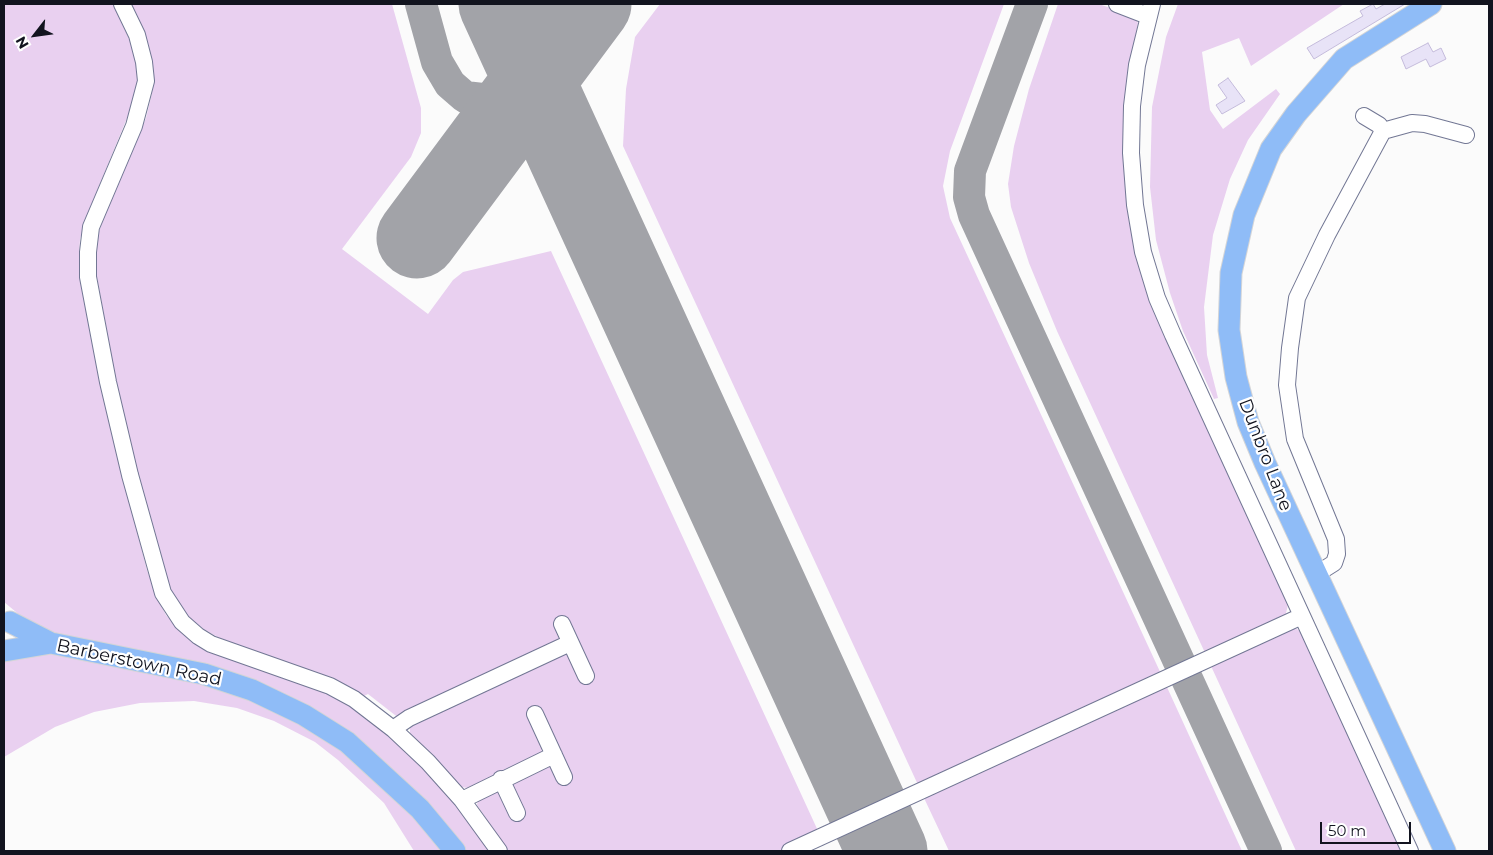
<!DOCTYPE html>
<style>
body{margin:0}
#map{position:relative;width:1493px;height:855px;overflow:hidden;background:#fbfbfb;font-family:Montserrat,sans-serif}
canvas{display:block}
.frame{position:absolute;inset:0;border:5px solid #12141f;pointer-events:none}
.north{position:absolute;left:10px;top:10px;width:50px;height:50px;-webkit-text-stroke:4px #fff;paint-order:stroke;rotate:240deg;font-size:14px;font-weight:700;line-height:20px;text-align:center;color:#12141f}
.north::after{content:'';display:block;margin:auto;width:18px;height:22px;background:#12141f;clip-path:polygon(50% 0,100% 100%,50% 72%,0 100%)}
.scale{position:absolute;left:1320px;top:822px;width:91px;height:22px;box-sizing:border-box;border:2px solid #12141f;border-top:0;padding-left:6px;font-size:15px;line-height:18px;white-space:nowrap;color:#12141f;-webkit-text-stroke:4px #fff;paint-order:stroke}
</style>
<div id="map">
<canvas width="1493" height="855"></canvas>
<div class="frame"></div>
<div class="north">N</div>
<div class="scale">50 m</div>
</div>
<script>
const ctx = document.querySelector('canvas').getContext('2d');
ctx.lineJoin = 'round';
function fillPath(path, color) { ctx.fillStyle = color; ctx.fill(path, 'evenodd'); }
const shape = rows => new Path2D(rows.map(r => 'M' + r).join(''));
function strokePath(path, color, width, dash) { ctx.strokeStyle = color; ctx.lineWidth = width; ctx.lineCap = dash ? 'butt' : 'round'; ctx.setLineDash(dash || []); ctx.stroke(path); }
function drawText(font, color, halo, rows, align = 'center') {
  ctx.font = font + ' Montserrat,sans-serif'; ctx.lineWidth = 4.5; ctx.setLineDash([]); ctx.textBaseline = 'middle'; ctx.strokeStyle = halo; ctx.fillStyle = color; for (const [text, x, y, turn = 0] of rows) {
    ctx.save(); ctx.translate(x, y); ctx.rotate((+turn || 0) * Math.PI / 180); ctx.textAlign = isNaN(turn) ? turn : align; if (halo) ctx.strokeText(text, 0, 0); ctx.fillText(text, 0, 0); ctx.restore();
  }
}
fillPath(shape([
 [4,4,113,4,130,41,137,64,138,76,134,101,90,208,80,239,79,257,90,334,108,419,147,570,157,598,166,615,181,631,338,697,382,729,425,767,456,803,490,851,463,851,326,719,61,636,22,617,4,602],
 [130,4,392,4,421,108,421,133,411,157,342,249,428,314,453,280,463,272,551,251,819,833,779,851,508,851,477,805,478,800,548,766,555,769,543,744,541,753,468,788,461,787,414,739,410,733,410,728,415,722,562,639,400,719,368,694,362,697,230,644,205,630,188,617,174,599,165,574,125,429,96,272,95,243,108,205,146,118,152,93,153,69,148,43],
 [660,4,1004,4,950,151,943,186,950,218,1162,676,919,787,623,146,626,89,635,37],
 [1058,4,1099,4,1133,16,1138,23,1129,69,1123,116,1125,186,1134,247,1162,331,1288,605,1285,617,1206,655,1057,331,1029,263,1011,207,1008,184,1014,146,1029,89],
 [1178,4,1344,4,1251,66,1239,38,1202,52,1210,110,1223,129,1276,89,1280,94,1248,140,1230,179,1213,235,1204,307,1207,355,1218,398,1214,399,1183,331,1170,293,1156,240,1150,187,1152,107,1166,37],
 [1292,629,1297,629,1303,634,1402,851,1296,851,1211,666],
 [38,650,224,689,257,702,305,726,352,758,410,813,442,851,414,851,384,803,338,760,315,742,274,721,237,708,194,701,140,703,94,712,55,727,4,757,4,660],
 [1166,685,1242,851,949,851,924,798]
]), '#e9d0f0');
strokePath(shape([
 [421,4,437,62,450,84,465,97,500,101,528,88],
 [1032,4,970,171,969,197,974,215,1266,851]
]), '#a2a3a8', 32);
strokePath(shape([
 [499,4,887,851],
 [417,238,591,4]
]), '#a2a3a8', 81);
const building = shape([
 [1373,4,1376,9,1385,4,1405,4,1314,59,1307,48,1363,16,1360,11,1373,4],
 [1428,43,1433,52,1441,48,1446,59,1430,67,1426,59,1406,69,1401,57,1428,43],
 [1228,78,1245,101,1222,114,1216,105,1227,98,1218,85,1228,78]
]);
fillPath(building, '#e8e3f7');
strokePath(building, '#c4bbdb', 1);
const minor = shape([
 [122,4,137,35,144,62,146,81,134,126,91,227,88,252,88,277,108,382,130,475,163,593,182,622,198,636,211,644,330,686,354,699,393,729,428,762,462,800,499,851],
 [1117,4,1148,16],
 [1152,4,1137,65,1132,106,1131,153,1135,205,1143,252,1157,298,1173,335,1410,851],
 [1364,116,1379,125,1383,131],
 [1315,575,1334,563,1337,554,1336,539,1295,439,1287,385,1290,348,1297,298,1327,235,1383,131,1412,123,1425,124,1466,135],
 [562,624,586,676],
 [535,714,564,777],
 [393,729,409,718,570,643],
 [501,779,517,813],
 [462,800,554,755],
 [790,851,1302,616]
]);
const major = shape([
 [1431,4,1344,59,1296,114,1271,149,1244,215,1231,273,1229,330,1236,377,1248,422,1265,463,1445,851],
 [10,622,51,643],
 [4,651,51,643,204,674,252,690,304,715,347,742,420,809,455,851]
]);
strokePath(minor, '#727794', 18);
strokePath(major, '#d4d5d7', 23);
strokePath(minor, '#fff', 16);
strokePath(major, '#8fbcf7', 21);
drawText('18px', '#12141f', '#fff', [
 ["Dunbro Lane",1265,455,69],
 ["Barberstown Road",139,663,12]
]);
</script>
